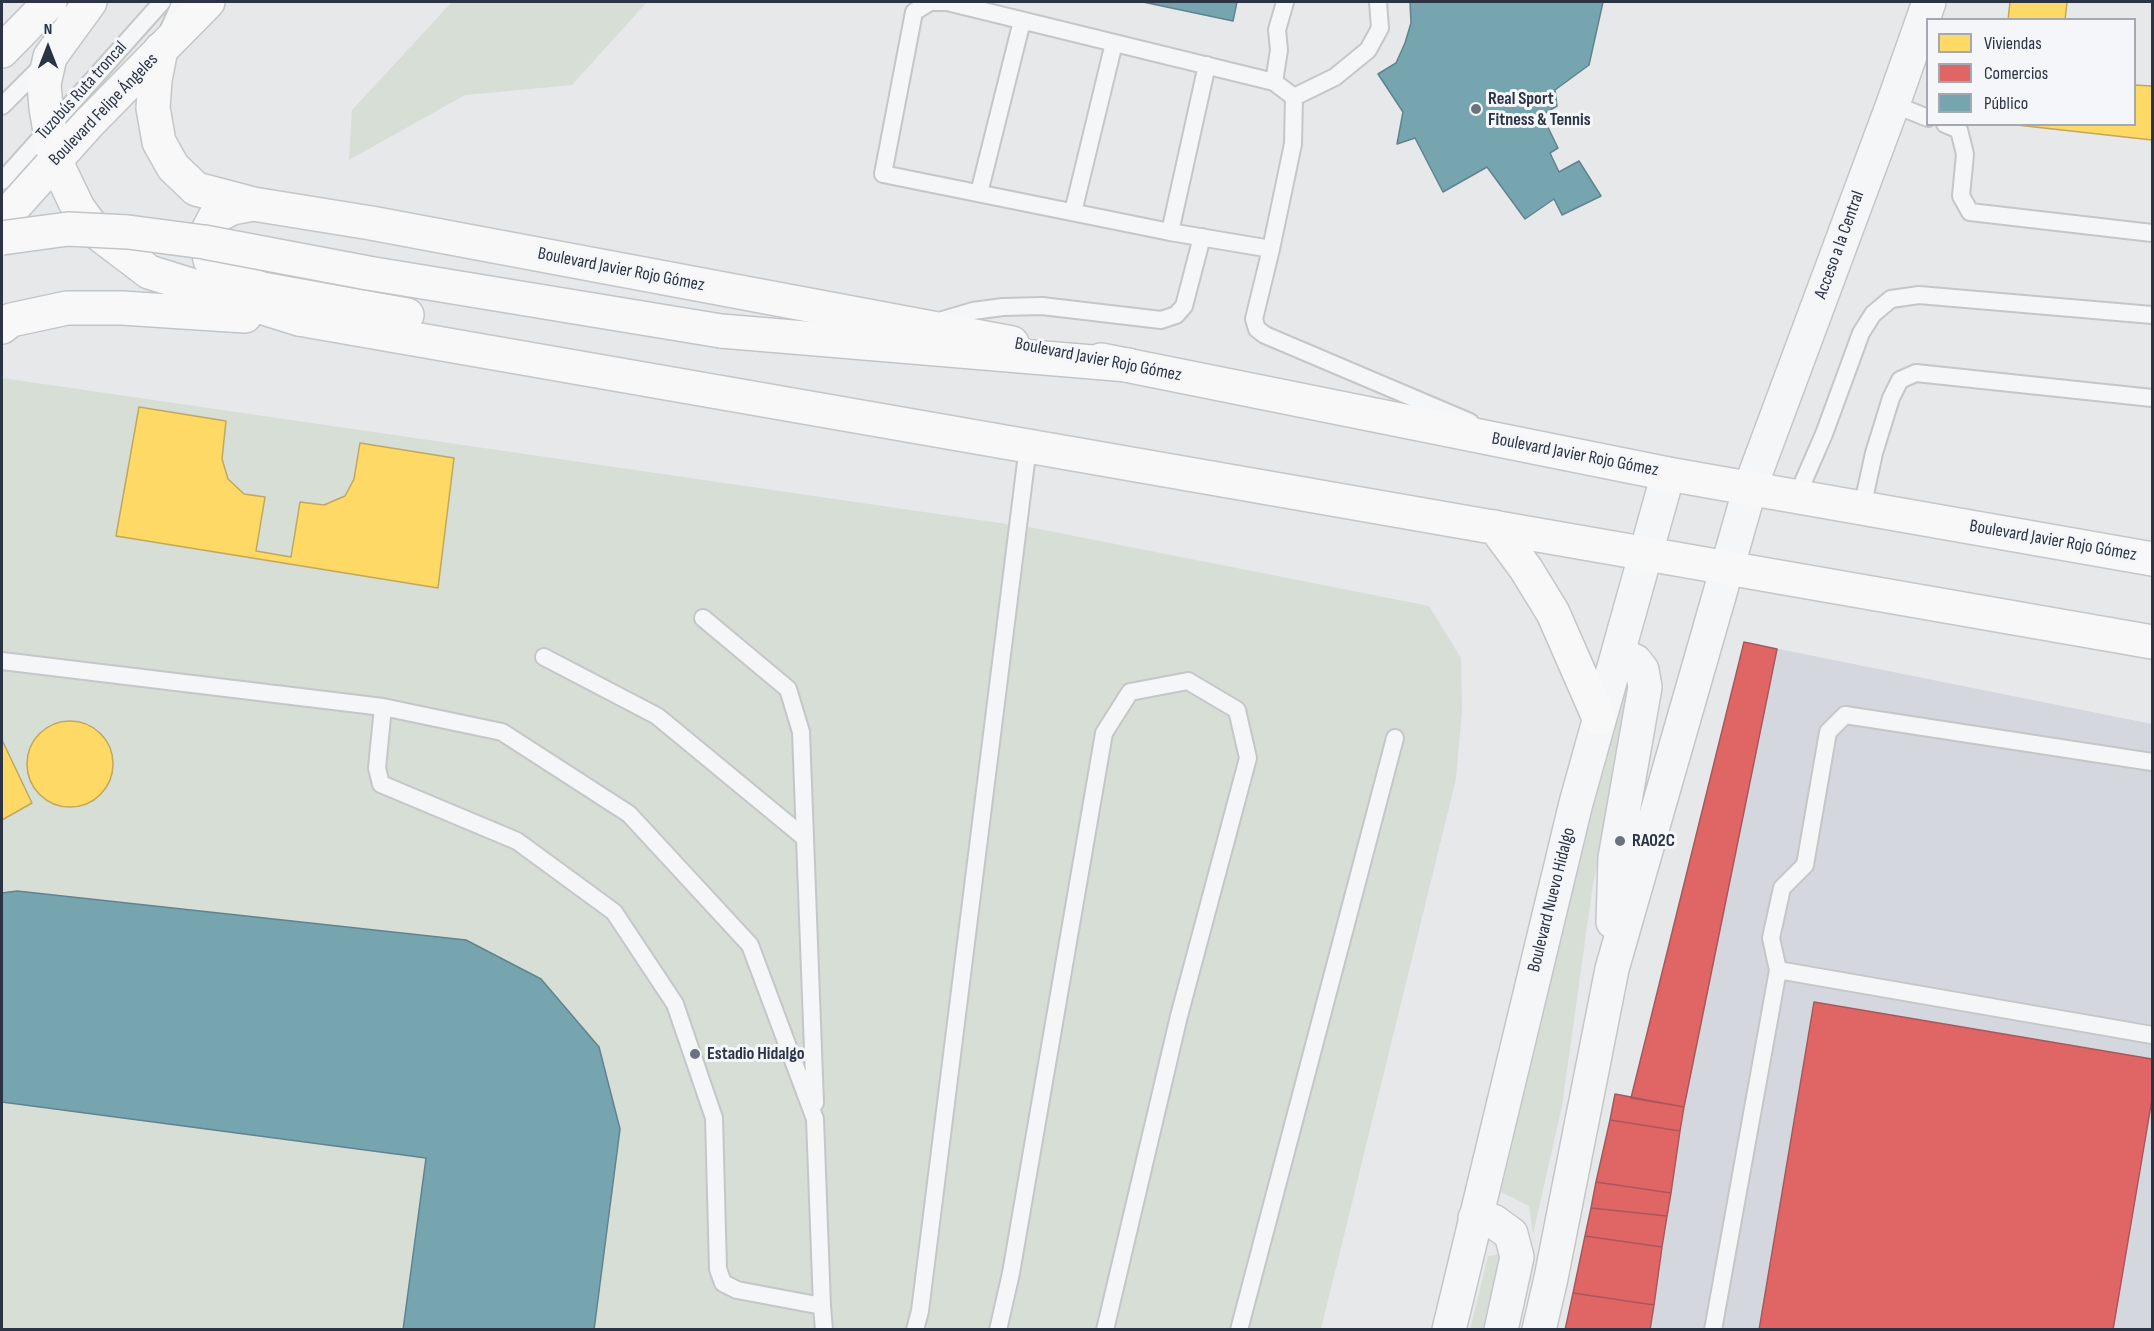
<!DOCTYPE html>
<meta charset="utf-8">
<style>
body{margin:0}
#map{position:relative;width:2154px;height:1331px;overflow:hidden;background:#e6e8ea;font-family:"Sofia Sans Condensed",sans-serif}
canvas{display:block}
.frame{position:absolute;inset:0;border:3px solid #2b3445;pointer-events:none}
.legend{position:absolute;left:1926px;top:18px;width:210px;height:108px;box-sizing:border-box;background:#f4f6f9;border:2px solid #a4a8b1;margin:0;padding:8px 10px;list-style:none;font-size:18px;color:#2b3445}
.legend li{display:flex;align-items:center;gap:12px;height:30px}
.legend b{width:30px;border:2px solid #a4a8b1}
.north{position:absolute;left:18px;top:18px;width:60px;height:60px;-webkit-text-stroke:4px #f4f6f9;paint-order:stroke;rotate:0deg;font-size:16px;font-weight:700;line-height:24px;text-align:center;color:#2b3445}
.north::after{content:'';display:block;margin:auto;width:21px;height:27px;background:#2b3445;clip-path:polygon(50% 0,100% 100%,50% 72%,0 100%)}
</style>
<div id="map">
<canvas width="2154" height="1331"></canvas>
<div class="frame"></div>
<ul class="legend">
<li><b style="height:16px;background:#ffd966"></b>Viviendas</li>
<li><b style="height:16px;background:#e06666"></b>Comercios</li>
<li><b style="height:16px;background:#76a5af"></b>Público</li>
</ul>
<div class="north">N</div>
</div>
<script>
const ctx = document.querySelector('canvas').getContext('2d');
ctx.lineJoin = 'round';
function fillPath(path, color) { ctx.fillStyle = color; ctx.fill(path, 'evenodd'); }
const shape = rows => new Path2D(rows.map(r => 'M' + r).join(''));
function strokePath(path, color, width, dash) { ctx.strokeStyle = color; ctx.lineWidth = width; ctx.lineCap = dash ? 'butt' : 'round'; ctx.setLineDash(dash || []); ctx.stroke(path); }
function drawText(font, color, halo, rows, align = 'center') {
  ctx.font = font + ' "Sofia Sans Condensed",sans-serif'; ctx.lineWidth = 6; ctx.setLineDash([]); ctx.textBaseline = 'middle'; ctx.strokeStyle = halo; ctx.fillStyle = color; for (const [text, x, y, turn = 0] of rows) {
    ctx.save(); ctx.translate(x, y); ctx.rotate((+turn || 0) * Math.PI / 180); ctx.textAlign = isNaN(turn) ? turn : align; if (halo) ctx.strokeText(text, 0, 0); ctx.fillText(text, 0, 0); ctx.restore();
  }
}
fillPath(shape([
 [1744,642,2152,724,2152,1329,1565,1330,1615,1094,1631,1097]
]), '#d4d7dd');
fillPath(shape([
 [452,2,647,2,572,85,465,95,349,160,352,110],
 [2,378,1034,528,1429,606,1461,658,1462,711,1456,779,1321,1329,2,1330],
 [1628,691,1634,701,1593,884,1562,1106,1533,1234,1529,1206,1501,1192,1617,697,1621,692],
 [1501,1254,1492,1329,1470,1330,1488,1256]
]), '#d6ded6');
const homes = shape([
 [2010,2,2067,2,2065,20,2008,20,2010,2],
 [2134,85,2152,86,2152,140,2008,124,2134,124,2134,85],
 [139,407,226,421,222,459,228,479,244,494,265,497,256,551,291,557,300,502,324,505,345,496,354,479,360,443,454,458,438,588,116,536,139,407],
 '27 764a43 43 0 1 1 86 0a43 43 0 1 1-86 0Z',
 [2,740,32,803,2,820,2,740]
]);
fillPath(homes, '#ffd966');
strokePath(homes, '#bfa85c', 1.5);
const shops = shape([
 [1744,642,1777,649,1684,1107,1631,1098,1744,642],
 [1814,1002,2152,1059,2152,1099,2113,1330,1759,1330,1814,1002],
 [1615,1094,1684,1107,1680,1131,1610,1120,1615,1094],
 [1610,1120,1680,1131,1671,1193,1596,1182,1610,1120],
 [1596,1182,1671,1193,1667,1216,1591,1208,1596,1182],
 [1591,1208,1667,1216,1662,1247,1585,1236,1591,1208],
 [1585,1236,1662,1247,1654,1305,1573,1293,1585,1236],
 [1573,1293,1654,1305,1650,1330,1565,1330,1573,1293]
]);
fillPath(shops, '#e06666');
strokePath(shops, '#aa575c', 1.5);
const public = shape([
 [1143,2,1237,2,1233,21,1143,2],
 [1410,2,1603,2,1589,65,1555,90,1557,106,1542,115,1558,148,1550,153,1559,172,1579,161,1601,196,1562,215,1554,199,1525,219,1487,167,1443,192,1415,138,1397,144,1403,112,1378,74,1396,63,1405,43,1411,23,1410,2],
 [17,891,466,940,541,979,599,1047,620,1129,594,1330,403,1330,426,1158,2,1102,2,893,17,891]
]);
fillPath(public, '#76a5af');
strokePath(public, '#60838f', 1.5);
const service = shape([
 [168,31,181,2],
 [1274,82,1279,50,1277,30,1285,2],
 [1294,97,1335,77,1368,50,1380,28,1378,2],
 [1893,104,1928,118],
 [2,106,43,65],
 [1945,124,1959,130,1965,154,1961,196,1970,212,2152,233],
 [2,181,162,2],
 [979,193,1022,21],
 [1073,212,1114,43],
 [1170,232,1207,65],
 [1271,249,1170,232,883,174,914,12,930,2,947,2,1274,82,1294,97,1293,144,1271,249,1254,319,1257,329,1265,335,1470,422],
 [936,322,973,311,1003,307,1042,306,1161,320,1176,315,1184,306,1202,237],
 [1797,496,1824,434,1861,333,1873,314,1891,299,1919,295,2152,315],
 [1862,508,1874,453,1891,398,1900,380,1916,373,2152,398],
 [703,618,788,689,801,732,815,1103],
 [544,657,657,716,805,838],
 [2,661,383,707,502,732,629,814,750,945,815,1119,822,1306,824,1330],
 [383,707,377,768,381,784,517,841,614,912,675,1004,714,1118,718,1269,723,1283,737,1290,822,1306],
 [1778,970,1771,938,1782,888,1805,865,1828,732,1845,715,2152,762],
 [915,1330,920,1311,1028,446],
 [998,1330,1011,1273,1104,733,1130,692,1188,681,1237,710,1248,758,1179,1016,1105,1330],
 [1239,1330,1395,738],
 [1713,1330,1778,970,2152,1035]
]);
const minor = shape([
 [1750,488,1893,104,1929,2]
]);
const tertiary = shape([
 [1613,922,1615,858,1645,687,1642,670,1635,661,1626,657,1617,656],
 [1475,1218,1493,1221,1511,1234,1517,1257,1501,1330],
 [1449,1330,1576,803,1668,474],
 [1539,1330,1551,1278,1612,969,1750,488]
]);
const secondary = shape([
 [161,49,155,80,153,108,159,142,173,167,196,189,253,204,371,223,1012,343],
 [253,204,232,208,215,217,206,234,210,260,226,277,262,289,407,315],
 [299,319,2152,642],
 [1101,360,1668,474,2152,559],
 [1495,527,1526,569,1553,613,1599,718]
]);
const primary = shape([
 [90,2,50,57,44,84,46,108,55,160,78,208,95,231,149,272,299,319],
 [2,51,50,2],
 [2,220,89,123,208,2],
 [2,327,11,320,67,308,122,308,245,316],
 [721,331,1128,365]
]);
strokePath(service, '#c4c6c8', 20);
strokePath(minor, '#c4c6c8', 36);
strokePath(tertiary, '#c4c6c8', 36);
strokePath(secondary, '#c4c6c8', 36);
strokePath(primary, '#c2c5c8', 36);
strokePath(service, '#f5f6f7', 16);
strokePath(minor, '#f5f6f7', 33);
strokePath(tertiary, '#f5f6f7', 33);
strokePath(secondary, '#f8f8f8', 33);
strokePath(primary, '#f8f8f8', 33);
const primaryBridge = shape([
 [2,238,68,229,128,232,204,242,368,273,721,331]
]);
strokePath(primaryBridge, '#c2c5c8', 36, []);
strokePath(primaryBridge, '#f8f8f8', 33);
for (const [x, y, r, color] of [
 [1476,109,6,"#6c737f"],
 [1620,841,6,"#6c737f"],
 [695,1054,6,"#6c737f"]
]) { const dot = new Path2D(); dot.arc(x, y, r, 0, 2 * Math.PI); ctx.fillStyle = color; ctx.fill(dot); strokePath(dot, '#f4f6f9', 2); }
drawText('18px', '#2b3445', '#f4f6f9', [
 ["Tuzobús Ruta troncal",82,91,-48],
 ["Boulevard Felipe Ángeles",104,110,-46],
 ["Acceso a la Central",1840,245,-70],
 ["Boulevard Javier Rojo Gómez",621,270,11],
 ["Boulevard Javier Rojo Gómez",1098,360,11],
 ["Boulevard Javier Rojo Gómez",1575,455,11],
 ["Boulevard Javier Rojo Gómez",2053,541,10],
 ["Boulevard Nuevo Hidalgo",1552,900,-76]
]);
drawText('bold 18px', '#2b3445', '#f4f6f9', [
 ["Real Sport",1488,99],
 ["Fitness & Tennis",1488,120],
 ["RA02C",1632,841],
 ["Estadio Hidalgo",707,1054]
], 'left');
</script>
